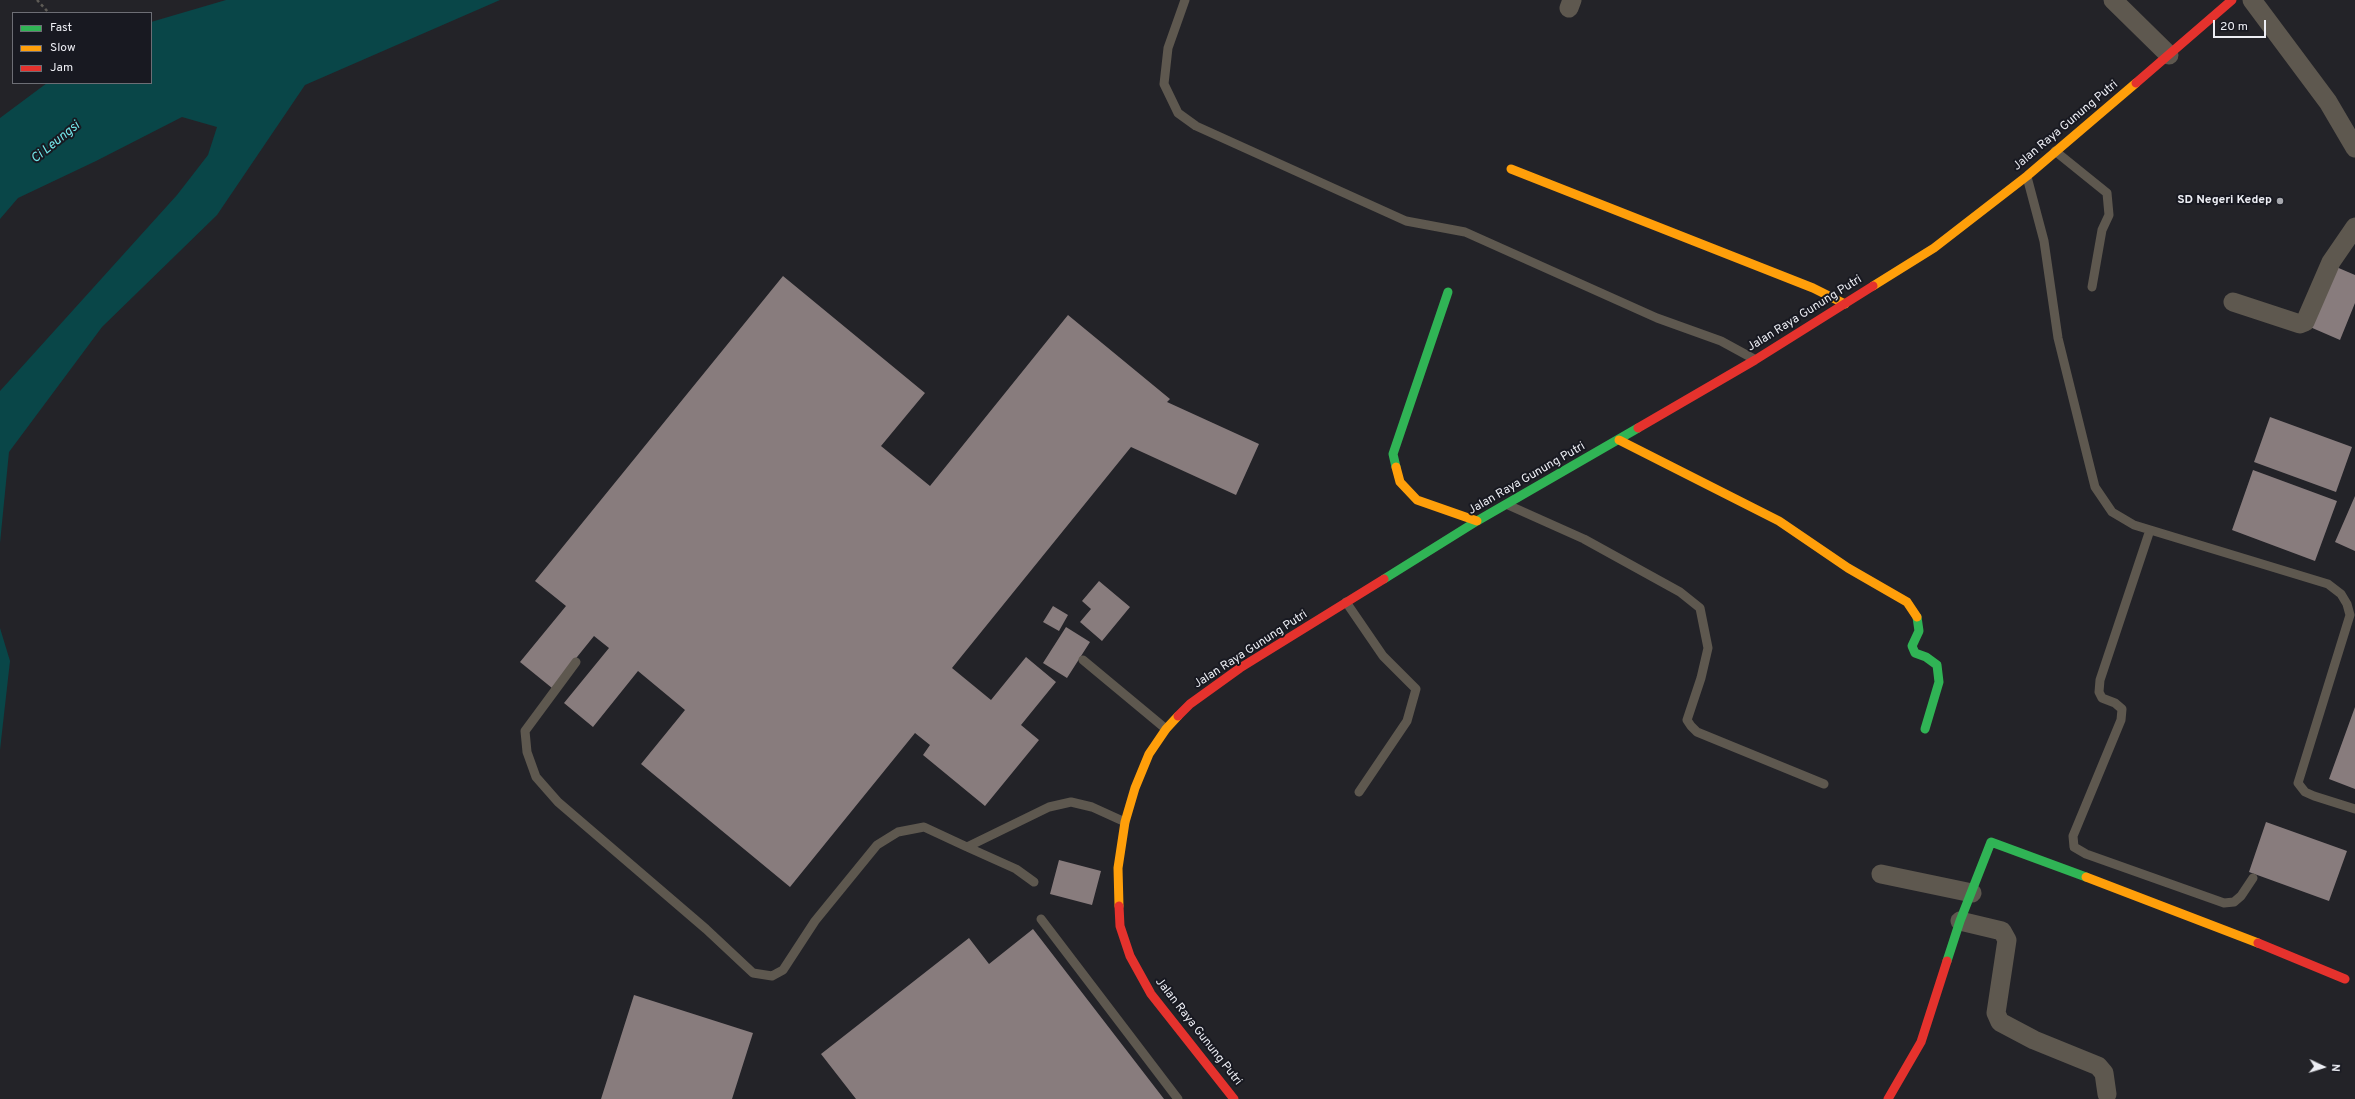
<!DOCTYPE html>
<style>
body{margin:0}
#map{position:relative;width:2355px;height:1099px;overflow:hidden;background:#232328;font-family:Overpass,sans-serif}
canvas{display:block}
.legend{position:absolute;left:12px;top:12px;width:140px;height:72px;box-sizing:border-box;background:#181921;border:1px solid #6d6e75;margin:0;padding:5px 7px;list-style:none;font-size:12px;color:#edeef4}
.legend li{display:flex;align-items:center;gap:8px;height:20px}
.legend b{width:20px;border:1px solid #6d6e75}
.north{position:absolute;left:2303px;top:1047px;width:40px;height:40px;-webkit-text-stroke:3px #181921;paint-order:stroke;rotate:94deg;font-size:11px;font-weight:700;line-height:16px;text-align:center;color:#edeef4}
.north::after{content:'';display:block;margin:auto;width:14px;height:18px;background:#edeef4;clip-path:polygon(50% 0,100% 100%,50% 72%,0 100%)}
.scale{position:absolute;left:2213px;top:20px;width:53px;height:18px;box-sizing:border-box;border:2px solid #edeef4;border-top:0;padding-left:5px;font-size:12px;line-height:14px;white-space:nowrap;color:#edeef4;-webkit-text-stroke:3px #181921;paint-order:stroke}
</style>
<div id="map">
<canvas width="2355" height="1099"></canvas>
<ul class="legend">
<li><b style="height:5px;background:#30b455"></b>Fast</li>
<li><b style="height:5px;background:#ff9f0a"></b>Slow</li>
<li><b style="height:5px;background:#e5322d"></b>Jam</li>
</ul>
<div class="north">N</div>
<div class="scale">20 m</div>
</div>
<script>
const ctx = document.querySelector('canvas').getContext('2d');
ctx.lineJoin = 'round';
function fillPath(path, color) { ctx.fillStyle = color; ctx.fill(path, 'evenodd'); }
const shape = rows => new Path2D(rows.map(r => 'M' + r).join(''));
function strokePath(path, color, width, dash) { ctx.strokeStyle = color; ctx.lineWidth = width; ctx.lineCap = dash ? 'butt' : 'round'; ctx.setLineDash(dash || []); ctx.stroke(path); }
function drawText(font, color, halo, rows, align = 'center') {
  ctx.font = font + ' Overpass,sans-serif'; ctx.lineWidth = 4; ctx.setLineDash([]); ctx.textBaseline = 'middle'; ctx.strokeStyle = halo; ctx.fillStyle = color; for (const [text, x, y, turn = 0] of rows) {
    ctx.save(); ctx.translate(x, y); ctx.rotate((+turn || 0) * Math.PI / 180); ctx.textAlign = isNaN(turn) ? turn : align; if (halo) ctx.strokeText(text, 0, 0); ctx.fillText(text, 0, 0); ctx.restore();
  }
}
fillPath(shape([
 [226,0,500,0,305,85,217,215,102,327,9,452,0,543,0,391,177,195,208,155,217,127,182,117,96,161,18,198,0,219,0,118,47,83,151,83,151,22],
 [0,628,10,661,0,750]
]), '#094648');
fillPath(shape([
 [2334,266,2355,275,2355,303,2340,340,2310,327],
 [783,276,925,393,881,446,930,486,1068,315,1170,399,1167,402,1259,444,1236,495,1131,447,952,668,991,700,1026,657,1056,682,1021,725,1039,740,985,806,923,755,930,745,915,733,790,887,641,764,685,710,638,671,593,727,564,703,609,648,594,636,552,688,520,662,566,606,535,581],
 [2270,417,2352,447,2336,492,2254,462],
 [2253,470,2337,501,2315,561,2232,530],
 [2355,496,2355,551,2335,542],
 [1099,581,1130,607,1102,641,1080,622,1091,609,1082,601],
 [1053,606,1068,615,1059,631,1043,622],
 [1066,627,1090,642,1067,678,1043,663],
 [2355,707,2355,789,2329,779],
 [2266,822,2347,851,2329,901,2249,872],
 [1059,860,1101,871,1092,905,1050,894],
 [1033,929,1164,1099,856,1099,821,1054,969,938,989,964],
 [634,995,753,1033,732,1099,601,1099]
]), '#887c7d');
strokePath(shape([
 [37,0,49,13]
]), '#5e5b56', 2.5, [3, 3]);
strokePath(shape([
 [1185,0,1168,48,1164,84,1178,113,1196,126,1406,221,1465,232,1657,318,1721,341,1754,359],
 [2055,151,2107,193,2109,215,2102,230,2092,287],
 [2027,177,2044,241,2058,338,2086,451,2095,487,2112,512,2134,525,2328,584,2341,594,2347,604,2350,615,2298,783,2305,792,2314,796,2355,809],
 [1508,505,1584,539,1680,592,1700,608,1708,648,1701,678,1687,720,1691,726,1697,732,1824,784],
 [2150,530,2100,680,2099,692,2102,698,2115,703,2122,709,2121,720,2073,836,2074,847,2086,854,2224,903,2234,902,2241,896,2253,878],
 [1346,602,1383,656,1416,689,1407,721,1359,792],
 [1083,660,1166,729],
 [576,662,525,731,527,752,536,777,558,802,706,929,753,973,772,976,783,970,815,921,877,845,898,832,924,827,967,847,1049,807,1071,802,1092,807,1125,822],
 [967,847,1016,869,1034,882],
 [1041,919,1178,1099]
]), '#5e584f', 9);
strokePath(shape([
 [2113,0,2169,55],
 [2252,0,2328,102,2355,148],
 [1569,8,1572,0],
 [2233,302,2300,324,2305,322,2331,262,2355,227],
 [1881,874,1972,893],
 [1960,921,2002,931,2007,940,1996,1013,2000,1022,2034,1040,2098,1066,2104,1073,2107,1094]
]), '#5e584f', 19);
strokePath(shape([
 [1396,467,1393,454,1448,292],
 [1384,579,1477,521,1638,428],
 [1917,617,1919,631,1912,646,1915,653,1926,657,1937,665,1939,682,1925,729],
 [1947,961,1960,921,1991,842,2086,877]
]), '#30b455', 9);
strokePath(shape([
 [1511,169,1813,288,1845,304],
 [1873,286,1934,248,2027,176,2136,83],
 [1619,440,1779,521,1848,568,1907,602,1917,617],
 [1396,467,1400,482,1417,500,1477,521],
 [2086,877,2258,943],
 [1119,906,1118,868,1125,822,1135,788,1149,754,1166,729,1178,716]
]), '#ff9f0a', 9);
strokePath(shape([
 [2136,83,2232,0],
 [1638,428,1755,360,1873,286],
 [1178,716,1190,704,1240,668,1384,579],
 [1119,906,1120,926,1130,956,1151,994,1234,1099],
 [2258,943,2345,979],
 [1888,1099,1921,1042,1947,961]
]), '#e5322d', 9);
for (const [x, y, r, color] of [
 [2280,201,4,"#a6a7ad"]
]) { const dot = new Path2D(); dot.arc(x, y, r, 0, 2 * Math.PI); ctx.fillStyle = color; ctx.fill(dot); strokePath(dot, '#181921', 1.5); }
drawText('12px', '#edeef4', '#181921', [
 ["Jalan Raya Gunung Putri",2066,126,-40],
 ["Jalan Raya Gunung Putri",1805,314,-32],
 ["Jalan Raya Gunung Putri",1527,479,-30],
 ["Jalan Raya Gunung Putri",1251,650,-33],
 ["Jalan Raya Gunung Putri",1198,1032,52]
]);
drawText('bold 12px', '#edeef4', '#181921', [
 ["SD Negeri Kedep",2272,201]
], 'right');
drawText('italic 13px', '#74e7eb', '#181921', [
 ["Ci Leungsi",56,143,-39]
]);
</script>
